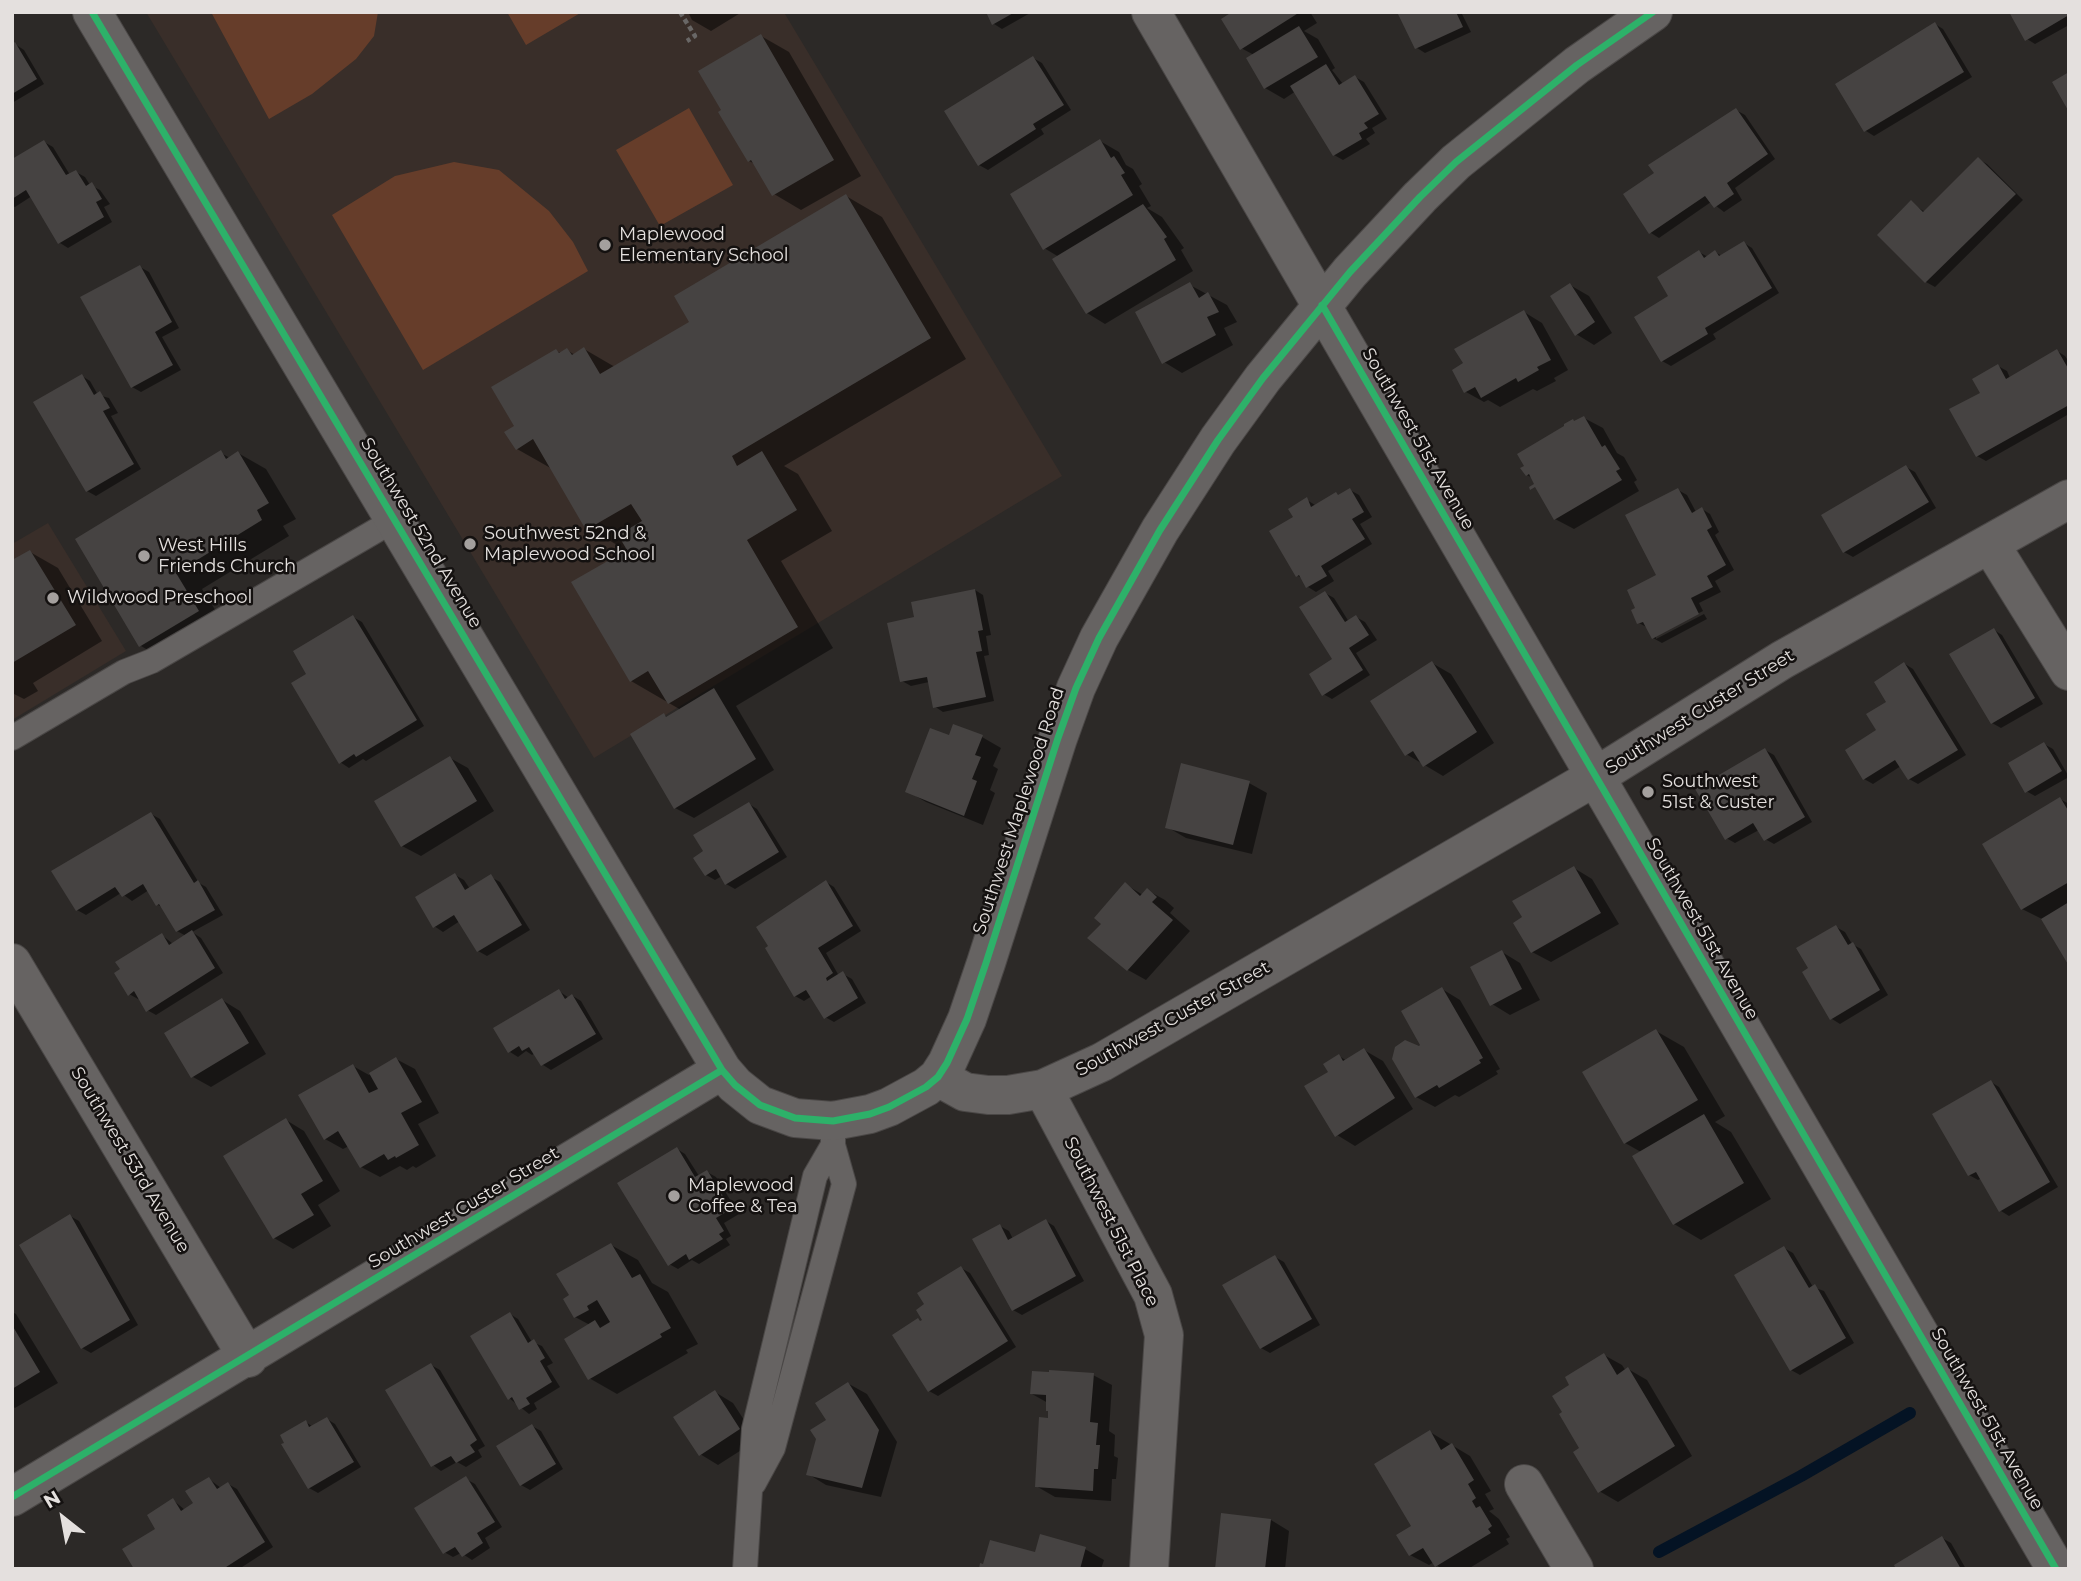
<!DOCTYPE html>
<style>
body{margin:0}
#map{position:relative;width:2081px;height:1581px;overflow:hidden;background:#2c2927;font-family:Montserrat,sans-serif}
canvas{display:block}
.frame{position:absolute;inset:0;border:14px solid #e4e0de;pointer-events:none}
.north{position:absolute;left:28px;top:1483px;width:70px;height:70px;-webkit-text-stroke:5px #141110;paint-order:stroke;rotate:329deg;font-size:19px;font-weight:700;line-height:28px;text-align:center;color:#e4e0de}
.north::after{content:'';display:block;margin:auto;width:24px;height:32px;background:#e4e0de;clip-path:polygon(50% 0,100% 100%,50% 72%,0 100%)}
</style>
<div id="map">
<canvas width="2081" height="1581"></canvas>
<div class="frame"></div>
<div class="north">N</div>
</div>
<script>
const ctx = document.querySelector('canvas').getContext('2d');
ctx.lineJoin = 'round';
function fillPath(path, color) { ctx.fillStyle = color; ctx.fill(path, 'evenodd'); }
const shape = rows => new Path2D(rows.map(r => 'M' + r).join(''));
function strokePath(path, color, width, dash) { ctx.strokeStyle = color; ctx.lineWidth = width; ctx.lineCap = dash ? 'butt' : 'round'; ctx.setLineDash(dash || []); ctx.stroke(path); }
function drawText(font, color, halo, rows, align = 'center') {
  ctx.font = font + ' Montserrat,sans-serif'; ctx.lineWidth = 5; ctx.setLineDash([]); ctx.textBaseline = 'middle'; ctx.strokeStyle = halo; ctx.fillStyle = color; for (const [text, x, y, turn = 0] of rows) {
    ctx.save(); ctx.translate(x, y); ctx.rotate((+turn || 0) * Math.PI / 180); ctx.textAlign = isNaN(turn) ? turn : align; if (halo) ctx.strokeText(text, 0, 0); ctx.fillText(text, 0, 0); ctx.restore();
  }
}
fillPath(shape([
 [146,12,786,12,785,14,1062,476,594,758],
 [48,523,126,651,12,720,12,544]
]), '#392e29');
fillPath(shape([
 [211,12,378,12,374,36,356,59,312,94,269,119],
 [507,12,582,12,526,45],
 [689,108,733,185,660,226,616,150],
 [454,162,499,170,549,211,573,242,588,271,423,370,332,215,395,176]
]), '#663d2a');
fillPath(shape([
 [688,12,742,12,711,31,692,20],
 [988,12,1032,12,1002,29,994,24],
 [1235,12,1310,12,1317,23,1304,31,1318,39,1335,68,1332,70,1343,84,1355,77,1364,82,1387,119,1372,128,1375,133,1366,139,1370,144,1343,160,1334,155,1296,91,1284,99,1265,88,1254,55,1241,48],
 [1399,12,1461,12,1471,32,1425,53,1417,48],
 [2069,12,2069,25,2035,44,2027,39],
 [1935,24,1943,29,1972,77,1874,136,1866,131,1837,85],
 [761,36,789,52,861,176,801,210,774,194,757,165,749,161],
 [15,44,24,50,44,84,12,103,12,46],
 [1033,58,1042,63,1071,110,1041,129,1044,134,988,170,979,165],
 [1736,110,1745,115,1775,159,1735,188,1742,200,1724,212,1711,202,1659,238,1651,233,1656,174],
 [1100,141,1119,152,1126,165,1133,169,1142,184,1139,186,1151,206,1147,208,1162,217,1184,248,1181,250,1193,271,1105,324,1087,313,1059,257,1044,248],
 [44,142,53,147,70,175,76,172,85,177,90,185,100,190,110,204,104,207,112,222,68,248,60,243,32,196,15,207,12,206,12,161],
 [1978,159,1987,164,2023,200,1935,287,1926,282,1879,235,1911,203,1925,212],
 [846,196,882,217,966,359,784,466,798,474,832,531,781,561,833,648,736,706,774,770,694,818,675,808,664,715,668,718,681,710,631,681,629,550,627,547,624,549,588,528,554,470,517,449,516,427,556,351,561,353,567,350,575,355,584,349,615,367,691,323],
 [1744,243,1752,248,1779,293,1713,334,1716,339,1671,366,1662,361,1670,296,1699,252,1708,257,1715,252,1722,256],
 [140,267,149,272,179,328,162,337,181,370,141,392,132,387],
 [1190,285,1227,305,1237,322,1224,328,1233,345,1182,373,1164,362],
 [1570,285,1589,296,1612,333,1594,345,1576,334],
 [1524,312,1542,323,1568,370,1554,378,1556,381,1537,391,1533,389,1500,407,1488,400,1484,402,1466,392,1465,364],
 [2057,351,2065,356,2069,362,2069,414,1986,461,1977,456,1982,393,1998,366,2007,371,2010,378],
 [82,376,90,381,98,395,109,398,118,413,111,416,141,469,96,496,87,491],
 [1584,418,1603,428,1617,453,1624,457,1637,480,1634,482,1639,491,1574,529,1555,519,1534,479,1527,475,1526,466,1575,422],
 [221,453,230,458,238,453,266,469,296,519,283,526,289,536,202,589,226,627,168,662,141,646],
 [1906,467,1915,472,1936,508,1853,557,1844,552],
 [1350,490,1359,495,1372,517,1360,524,1372,544,1328,571,1334,581,1316,592,1308,587,1303,579,1298,576,1295,518,1307,500,1315,505,1340,497],
 [1678,490,1687,495,1696,512,1702,509,1710,514,1719,532,1715,535,1734,570,1715,581,1721,592,1699,603,1703,611,1656,635,1656,639,1704,614,1707,619,1662,643,1653,638,1648,628,1639,623,1637,609,1658,576],
 [30,552,58,568,102,641,33,683,38,691,24,699,12,693,12,562],
 [975,590,983,595,991,635,986,636,989,655,984,656,994,701,943,712,934,706,929,682,911,686,902,681,916,618],
 [1325,593,1334,598,1349,622,1356,617,1365,622,1377,640,1356,653,1370,675,1332,699,1323,694,1335,659],
 [353,617,362,622,424,726,366,761,363,759,349,768,340,762,308,674],
 [1994,630,2002,635,2043,704,2001,728,1992,723],
 [1432,663,1451,674,1494,743,1443,776,1406,754],
 [1905,664,1913,669,1966,755,1918,784,1909,779,1901,766,1873,784,1864,779,1888,702],
 [954,726,982,737,1001,748,993,766,998,769,990,790,995,793,983,825,926,802,907,791,950,737],
 [2044,744,2053,749,2069,777,2035,796,2026,791],
 [1765,750,1774,755,1812,822,1774,844,1765,839,1759,830,1735,843,1726,838],
 [450,758,468,768,494,811,421,856,402,846],
 [1249,783,1267,793,1252,854,1186,838,1167,827],
 [2060,799,2069,804,2069,963,2042,919,2022,909],
 [749,804,757,809,787,857,735,889,726,884,722,876,715,880,706,875,706,851],
 [151,814,160,819,199,883,206,887,223,915,192,932,201,938,223,973,156,1015,147,1010,140,998,138,999,129,994,162,935,173,944,186,936,177,931,164,908,158,905,149,890,132,901,121,893,86,915,77,910],
 [1574,868,1592,879,1619,924,1551,962,1532,952,1524,918],
 [455,875,464,880,470,889,491,877,500,882,530,930,487,956,478,951,460,921,443,932,434,926],
 [826,882,834,887,861,931,826,953,839,976,843,974,852,979,866,1003,834,1022,825,1017,812,996,804,1001,795,996],
 [1125,884,1143,895,1147,890,1165,900,1174,908,1170,913,1190,931,1146,980,1128,970,1103,924],
 [1836,927,1845,932,1852,944,1861,949,1888,995,1840,1024,1832,1019,1810,968],
 [1502,952,1520,963,1540,1000,1510,1015,1492,1004],
 [1442,989,1460,1000,1500,1069,1496,1071,1498,1074,1459,1097,1455,1095,1435,1107,1416,1097,1419,1048],
 [559,991,569,998,573,996,581,1001,603,1039,551,1070,543,1065,535,1053,532,1055,526,1051,518,1057,510,1052],
 [222,1000,240,1011,266,1054,211,1087,193,1077],
 [1656,1031,1684,1047,1725,1116,1715,1122,1731,1132,1771,1199,1701,1240,1674,1224,1641,1152,1625,1143],
 [1364,1050,1383,1061,1413,1109,1355,1146,1337,1135,1330,1072,1339,1056,1347,1061],
 [396,1059,415,1069,439,1113,418,1124,436,1156,416,1168,413,1166,407,1170,400,1166,380,1177,361,1167,349,1146,343,1149,325,1139,353,1066,369,1075],
 [1991,1082,1999,1087,2058,1187,2009,1216,2001,1211,1982,1178,1978,1180,1969,1175],
 [286,1120,304,1131,340,1191,318,1205,331,1226,293,1249,274,1238,225,1156],
 [677,1149,685,1154,699,1176,707,1172,716,1177,739,1214,724,1223,731,1236,726,1239,730,1245,699,1264,692,1260,678,1269,669,1264],
 [70,1216,79,1221,138,1325,91,1353,82,1348],
 [1046,1221,1054,1226,1084,1281,1022,1315,1013,1310,1000,1226,1009,1231,1013,1239],
 [611,1245,638,1260,652,1283,668,1292,698,1344,686,1350,688,1353,617,1394,589,1378,590,1325,575,1317,572,1296],
 [1784,1248,1793,1253,1813,1287,1824,1291,1854,1343,1800,1375,1791,1370],
 [1275,1257,1284,1262,1320,1325,1270,1353,1261,1348],
 [961,1268,970,1273,1016,1347,938,1396,929,1391,922,1322],
 [12,1312,16,1314,58,1383,15,1408,12,1406],
 [510,1314,518,1319,532,1342,542,1346,553,1363,547,1366,560,1387,534,1403,537,1409,529,1414,509,1398],
 [1604,1355,1622,1365,1626,1371,1628,1369,1647,1380,1692,1456,1618,1502,1599,1491,1564,1412],
 [431,1365,440,1370,485,1446,478,1450,482,1457,466,1467,457,1462,441,1471,433,1465],
 [1093,1375,1112,1385,1109,1431,1115,1435,1114,1456,1118,1458,1116,1479,1112,1479,1111,1501,1055,1497,1036,1486,1050,1419,1048,1403,1032,1394],
 [849,1384,867,1394,897,1442,881,1497,826,1485,808,1474,829,1421],
 [715,1392,733,1403,757,1440,718,1465,700,1454],
 [327,1419,335,1424,361,1467,318,1493,309,1488,306,1422,313,1427],
 [532,1426,541,1431,563,1469,530,1490,521,1485],
 [1430,1432,1470,1456,1491,1491,1485,1494,1494,1509,1489,1511,1499,1519,1510,1537,1506,1539,1509,1544,1468,1569,1441,1569,1434,1562,1429,1565,1410,1555],
 [209,1479,221,1488,228,1484,237,1489,273,1547,239,1569,136,1569,173,1500,185,1510,196,1504],
 [466,1479,475,1484,502,1527,485,1538,490,1548,472,1560,461,1553,453,1557,444,1552],
 [1271,1520,1289,1531,1285,1569,1217,1569],
 [1942,1538,1951,1543,1966,1569,1898,1569],
 [1085,1549,1104,1560,1101,1569,981,1569,1036,1555]
]), '#0007');
strokePath(shape([
 [1659,1552,1801,1476,1910,1413]
]), '#041324', 12);
fillPath(shape([
 [986,12,1015,12,992,25],
 [1232,12,1300,12,1240,50,1221,19],
 [1397,12,1456,12,1463,27,1415,49],
 [2009,12,2069,12,2069,15,2025,41],
 [1935,22,1964,72,1864,132,1835,84],
 [1299,26,1318,57,1264,89,1246,58],
 [761,34,834,160,772,196,751,160,748,162,718,112,721,110,698,71],
 [15,42,37,79,12,94,12,44],
 [1033,56,1064,105,1033,124,1036,129,978,166,944,111],
 [1326,64,1339,85,1355,75,1379,114,1364,123,1368,128,1359,133,1362,139,1333,156,1290,86],
 [2069,72,2069,112,2052,82],
 [1736,108,1768,154,1727,183,1734,194,1714,208,1705,196,1649,234,1623,194,1654,173,1648,165],
 [1100,139,1111,158,1114,156,1125,173,1121,175,1133,195,1043,250,1010,194],
 [44,140,66,175,76,170,86,186,92,182,102,199,96,202,104,217,58,244,26,190,12,199,12,159],
 [1978,157,2016,194,1925,283,1877,235,1911,200,1923,212],
 [846,194,931,338,732,456,737,466,762,451,797,510,747,540,798,627,668,704,648,671,630,682,571,582,627,550,618,535,642,521,631,504,586,530,533,439,516,450,504,432,514,426,491,387,556,349,559,353,567,348,572,355,584,347,600,374,689,322,674,296],
 [1143,204,1167,237,1164,239,1176,260,1086,314,1052,259],
 [1744,241,1772,288,1705,328,1708,334,1661,362,1634,317,1668,296,1657,277,1699,250,1704,258,1715,250,1719,256],
 [140,265,172,322,155,332,173,365,131,388,80,297],
 [1190,282,1199,298,1208,292,1219,312,1207,317,1216,335,1162,364,1135,312],
 [1570,283,1595,322,1575,336,1550,296],
 [1524,310,1551,360,1537,367,1539,370,1518,382,1516,378,1481,398,1475,387,1464,393,1452,370,1463,363,1454,349],
 [2057,349,2069,370,2069,405,1976,457,1949,409,1980,393,1972,379,1998,364,2006,379],
 [82,374,94,395,100,391,110,408,103,411,134,464,86,492,33,402],
 [1584,416,1602,447,1605,445,1620,469,1616,471,1622,480,1554,520,1535,487,1530,490,1529,487,1534,484,1529,474,1526,476,1520,468,1524,466,1517,454,1564,426,1564,424,1573,419,1574,421],
 [221,450,226,459,238,451,269,503,257,510,262,520,176,573,199,611,139,647,75,539],
 [1906,465,1929,502,1843,553,1821,515],
 [1350,488,1364,512,1352,519,1365,539,1321,566,1327,576,1306,588,1299,575,1296,577,1269,531,1293,517,1288,509,1307,497,1311,507,1336,492,1338,495],
 [1678,488,1692,513,1702,507,1712,527,1707,530,1726,565,1707,576,1713,587,1691,598,1699,614,1652,639,1643,622,1637,624,1631,610,1635,608,1627,590,1656,575,1625,515],
 [30,550,76,625,12,663,12,560],
 [975,589,983,630,978,631,982,651,976,652,986,697,933,708,927,677,900,682,887,623,914,617,911,602],
 [1325,591,1345,622,1356,615,1369,635,1349,648,1363,670,1322,696,1309,674,1332,659,1299,607],
 [353,615,417,720,356,757,354,754,339,764,291,683,306,674,293,651],
 [1994,628,2035,698,1991,724,1949,654],
 [1432,661,1477,732,1423,767,1413,751,1405,756,1370,701],
 [1904,662,1958,750,1908,780,1895,760,1863,780,1845,750,1876,730,1866,714,1886,702,1874,682],
 [714,688,756,759,674,809,630,734,664,713,666,717],
 [953,724,983,735,975,755,981,757,972,779,977,781,964,816,905,792,930,728,949,735],
 [2044,742,2062,771,2025,793,2008,763],
 [1765,748,1805,817,1764,841,1753,823,1725,840,1695,789],
 [450,756,477,801,401,847,374,801],
 [1181,763,1250,781,1233,845,1165,828],
 [2060,797,2069,812,2069,882,2021,910,1982,844],
 [749,802,779,852,725,885,716,869,705,876,693,858,703,851,693,835],
 [151,812,194,883,198,880,215,910,176,932,159,904,156,906,143,884,122,897,115,887,76,911,51,871],
 [1574,866,1601,913,1531,953,1513,923,1522,917,1512,901],
 [455,873,465,890,491,874,522,925,477,952,454,915,433,928,415,897],
 [826,880,853,926,818,948,833,973,826,978,827,981,843,971,858,998,824,1019,806,990,794,997,765,948,768,946,756,927],
 [1125,882,1140,896,1147,888,1157,897,1152,902,1173,920,1127,971,1087,938,1101,924,1094,918],
 [2069,902,2069,966,2041,919],
 [1836,925,1848,945,1853,942,1880,990,1830,1020,1802,972,1808,968,1796,948],
 [192,930,215,968,146,1012,134,991,128,996,114,973,120,969,115,962,162,933,169,945],
 [1502,950,1522,989,1490,1006,1470,967],
 [1442,987,1483,1058,1479,1060,1481,1063,1439,1088,1437,1085,1415,1098,1392,1059,1395,1047,1405,1040,1419,1046,1420,1045,1401,1011],
 [559,989,565,999,572,994,596,1034,541,1066,529,1047,522,1051,519,1046,508,1053,493,1028],
 [222,998,249,1043,191,1078,164,1033],
 [1656,1029,1698,1100,1624,1144,1582,1072],
 [1364,1048,1395,1098,1335,1137,1304,1086,1328,1072,1323,1064,1339,1054,1343,1061],
 [396,1057,422,1102,401,1113,419,1145,396,1158,395,1156,388,1160,384,1154,360,1168,338,1131,324,1140,298,1095,353,1064,369,1093,378,1089,369,1073],
 [1991,1080,2050,1182,1999,1212,1976,1172,1968,1176,1932,1114],
 [1704,1114,1744,1183,1673,1225,1632,1156],
 [286,1118,323,1181,301,1194,314,1215,273,1239,223,1156],
 [677,1147,695,1177,707,1170,731,1209,716,1218,724,1231,719,1234,723,1239,689,1260,686,1254,668,1266,617,1183],
 [70,1214,130,1320,81,1349,19,1245],
 [1046,1219,1076,1276,1012,1311,972,1239,1000,1224,1008,1240],
 [611,1243,632,1278,640,1274,671,1328,660,1334,662,1337,588,1380,564,1339,595,1320,600,1328,610,1322,597,1300,587,1306,589,1310,574,1318,563,1299,569,1295,556,1274],
 [1784,1246,1809,1288,1815,1284,1846,1338,1790,1371,1734,1275],
 [1275,1255,1312,1319,1260,1349,1222,1285],
 [961,1266,1008,1341,928,1392,892,1335,918,1318,920,1321,922,1320,916,1310,924,1304,917,1293],
 [510,1312,528,1343,534,1339,545,1358,540,1361,552,1382,526,1398,530,1404,519,1410,512,1397,508,1400,470,1336],
 [12,1325,40,1372,12,1389],
 [1604,1353,1617,1375,1628,1367,1675,1446,1598,1493,1573,1452,1579,1448,1559,1414,1562,1412,1552,1396,1569,1385,1565,1377],
 [431,1363,477,1440,470,1445,475,1452,456,1463,451,1456,431,1467,385,1390],
 [1049,1370,1094,1373,1090,1422,1098,1423,1096,1445,1100,1445,1098,1469,1094,1469,1093,1491,1035,1487,1039,1417,1048,1418,1048,1411,1046,1411,1046,1395,1030,1394,1032,1371,1049,1372],
 [848,1382,879,1430,862,1488,806,1475,816,1439,810,1430,826,1420,815,1403],
 [715,1390,740,1429,699,1456,673,1417],
 [327,1417,354,1462,308,1489,281,1444,284,1443,280,1435,306,1420,309,1427],
 [532,1424,556,1464,520,1486,496,1446],
 [1430,1430,1441,1450,1452,1443,1474,1480,1468,1484,1476,1498,1472,1501,1476,1508,1480,1506,1492,1526,1488,1529,1491,1533,1435,1567,1423,1548,1409,1556,1396,1535,1411,1526,1374,1464],
 [466,1476,495,1522,477,1533,483,1543,462,1557,455,1547,443,1554,414,1508],
 [209,1477,217,1489,228,1482,265,1542,223,1569,134,1569,122,1549,155,1529,147,1515,173,1498,181,1511,193,1503,185,1491],
 [1221,1513,1271,1519,1265,1569,1215,1569],
 [1040,1534,1086,1547,1080,1569,979,1569,980,1563,983,1564,990,1540,1035,1552],
 [1942,1536,1961,1569,1896,1569,1894,1565]
]), '#464342');
const service = shape([
 [12,738,124,672,152,661,396,519],
 [754,1483,773,1448,844,1184,833,1145,833,1136],
 [745,1569,754,1429,815,1176,833,1145]
]);
const minor = shape([
 [92,12,722,1070,735,1085,760,1105,795,1118,833,1121,870,1114,889,1107,926,1087,938,1077,947,1063,967,1019,986,963,1058,738,1076,688,1099,638,1160,530,1218,440,1263,378,1350,272,1420,197,1456,162,1577,65,1653,12],
 [1151,12,2056,1569],
 [1990,544,2069,671],
 [12,963,248,1358],
 [938,1077,965,1092,988,1095,1008,1095,1043,1089,1102,1062,1595,777,1782,660,2069,499],
 [1043,1089,1153,1295,1164,1335,1149,1569],
 [1524,1484,1574,1569],
 [12,1497,722,1070]
]);
strokePath(service, '#4a4746', 26);
strokePath(minor, '#4a4746', 40);
strokePath(shape([
 [680,12,695,36,687,41]
]), '#696766', 4.5, [5, 3.5]);
strokePath(service, '#666362', 24);
strokePath(minor, '#666362', 38);
strokePath(shape([
 [92,12,722,1070,735,1085,760,1105,795,1118,833,1121,870,1114,889,1107,926,1087,938,1077,947,1063,967,1019,986,963,1058,738,1076,688,1099,638,1160,530,1218,440,1263,378,1350,272,1420,197,1456,162,1577,65,1653,12],
 [1322,305,2056,1569],
 [12,1497,722,1070]
]), '#2db169', 7);
for (const [x, y, r, color] of [
 [605,245,7,"#a4a09e"],
 [470,544,7,"#a4a09e"],
 [144,556,7,"#a4a09e"],
 [53,598,7,"#a4a09e"],
 [1648,792,7,"#a4a09e"],
 [674,1196,7,"#a4a09e"]
]) { const dot = new Path2D(); dot.arc(x, y, r, 0, 2 * Math.PI); ctx.fillStyle = color; ctx.fill(dot); strokePath(dot, '#141110', 2.5); }
drawText('18px', '#e4e0de', '#141110', [
 ["Maplewood",619,235],
 ["Elementary School",619,256],
 ["Southwest 52nd &",484,534],
 ["Maplewood School",484,555],
 ["West Hills",158,546],
 ["Friends Church",158,567],
 ["Wildwood Preschool",67,598],
 ["Southwest",1662,782],
 ["51st & Custer",1662,803],
 ["Maplewood",688,1186],
 ["Coffee & Tea",688,1207]
], 'left');
drawText('18px', '#e4e0de', '#141110', [
 ["Southwest 51st Avenue",1418,439,60],
 ["Southwest 52nd Avenue",421,533,59],
 ["Southwest Custer Street",1700,712,-32],
 ["Southwest Maplewood Road",1019,811,-72],
 ["Southwest 51st Avenue",1702,929,60],
 ["Southwest Custer Street",1173,1019,-29],
 ["Southwest 53rd Avenue",130,1160,59],
 ["Southwest Custer Street",464,1208,-31],
 ["Southwest 51st Place",1111,1222,63],
 ["Southwest 51st Avenue",1987,1419,60]
]);
</script>
